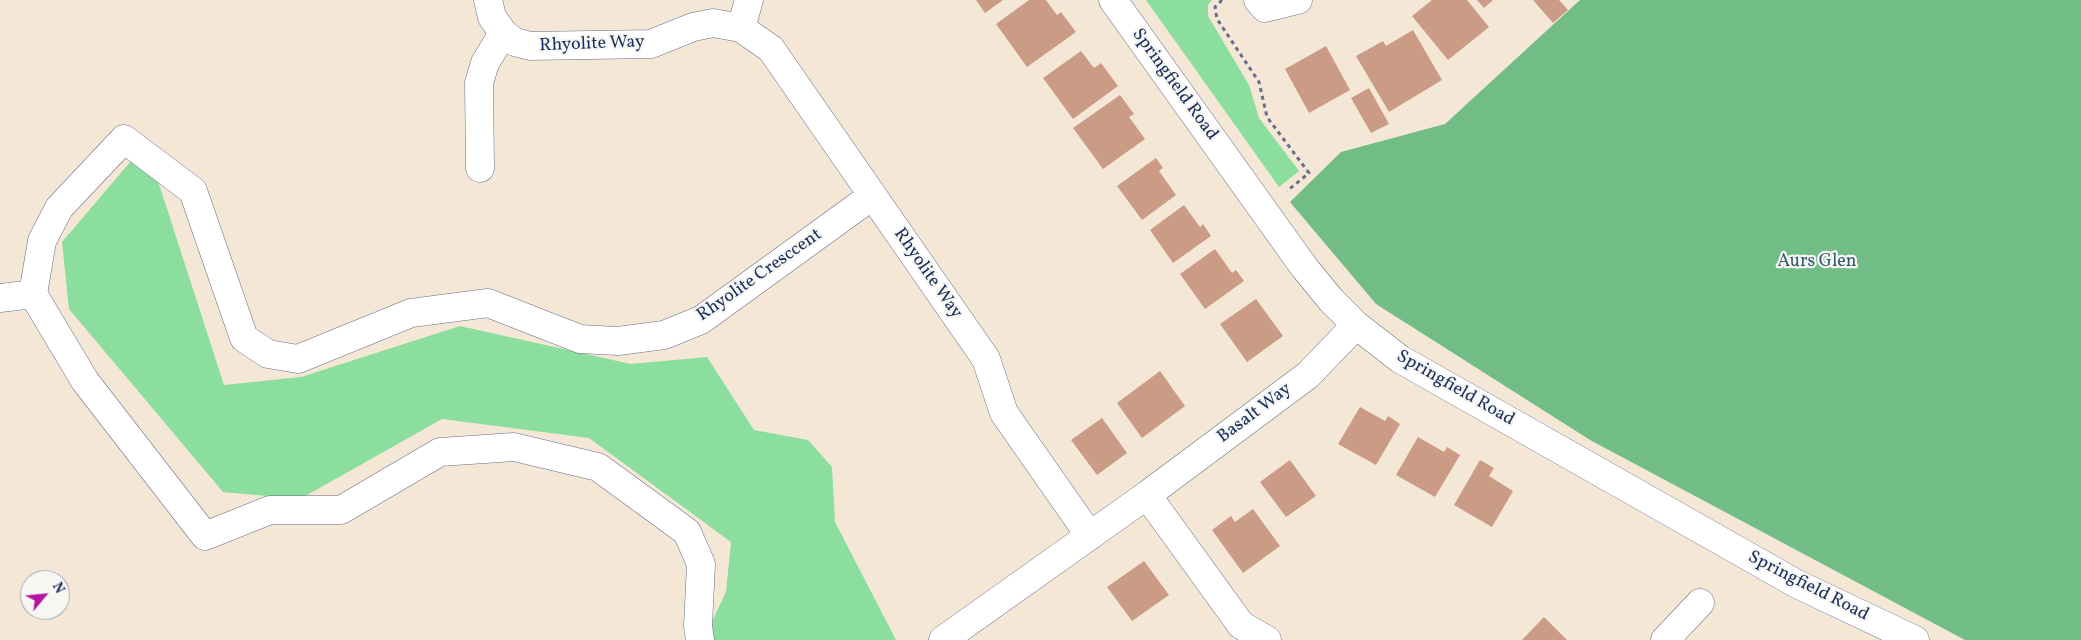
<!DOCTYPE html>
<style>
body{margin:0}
#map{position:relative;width:2081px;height:640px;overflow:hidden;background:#f4e7d6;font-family:Vollkorn,serif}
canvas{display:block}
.north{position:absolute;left:20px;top:570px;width:50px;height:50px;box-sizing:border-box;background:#f6f6f2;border:1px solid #9ea6b7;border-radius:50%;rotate:62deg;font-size:14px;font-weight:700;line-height:20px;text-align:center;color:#1b2f5e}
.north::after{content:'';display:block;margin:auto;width:18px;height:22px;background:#b5179e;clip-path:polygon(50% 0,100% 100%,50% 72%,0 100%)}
</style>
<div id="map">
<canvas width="2081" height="640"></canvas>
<div class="north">N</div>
</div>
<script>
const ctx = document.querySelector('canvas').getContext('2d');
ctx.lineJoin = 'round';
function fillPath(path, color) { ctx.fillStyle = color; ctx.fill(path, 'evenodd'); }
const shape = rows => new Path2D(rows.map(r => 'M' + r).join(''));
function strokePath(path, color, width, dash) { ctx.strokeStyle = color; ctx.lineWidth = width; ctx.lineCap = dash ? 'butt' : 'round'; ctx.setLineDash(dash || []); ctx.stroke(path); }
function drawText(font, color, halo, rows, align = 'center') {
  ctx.font = font + ' Vollkorn,serif'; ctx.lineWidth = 4.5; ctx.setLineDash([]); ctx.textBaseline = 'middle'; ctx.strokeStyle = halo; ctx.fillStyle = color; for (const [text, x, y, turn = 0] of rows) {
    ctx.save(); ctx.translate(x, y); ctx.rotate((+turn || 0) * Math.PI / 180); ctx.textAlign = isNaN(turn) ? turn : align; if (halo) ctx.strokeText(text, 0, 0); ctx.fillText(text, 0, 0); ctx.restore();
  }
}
fillPath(shape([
 [1146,0,1212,0,1208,5,1208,16,1249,85,1259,118,1299,171,1279,187],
 [131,161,158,181,224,385,301,377,460,326,631,364,707,357,754,430,808,440,832,467,835,522,896,640,713,640,709,628,726,592,731,542,589,438,442,419,300,499,223,492,69,309,62,242]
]), '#8cde9e');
fillPath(shape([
 [1580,0,2081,0,2081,640,1965,640,1590,440,1376,304,1290,202,1341,152,1445,124]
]), '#71bd85');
fillPath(shape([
 [976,0,1003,0,985,13],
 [1029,0,1046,0,1057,15,1061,12,1076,32,1027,67,996,24],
 [1432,0,1467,0,1489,27,1448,60,1412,16],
 [1477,0,1493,0,1484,8],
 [1533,0,1559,0,1568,10,1553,23],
 [1413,30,1442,80,1389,112,1356,56,1383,41,1386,46],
 [1326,46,1350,90,1309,113,1285,69],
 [1081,51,1094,68,1101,63,1118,86,1073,119,1043,78],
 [1369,88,1389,124,1371,133,1351,98],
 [1120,95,1134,114,1129,117,1145,139,1103,169,1073,128],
 [1156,158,1163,168,1159,171,1176,195,1142,220,1117,186],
 [1184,205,1200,227,1203,224,1211,236,1173,263,1150,230],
 [1215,249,1232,273,1236,270,1244,281,1205,309,1180,274],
 [1256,299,1283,336,1247,362,1220,324],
 [1160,371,1185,406,1142,438,1117,403],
 [1360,407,1385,421,1388,416,1400,424,1376,465,1338,444],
 [1102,418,1127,453,1097,475,1071,440],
 [1418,437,1444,452,1447,447,1460,455,1435,497,1396,475],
 [1290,460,1316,496,1286,517,1260,482],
 [1480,460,1494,468,1489,476,1513,491,1492,527,1454,505],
 [1253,509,1280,546,1243,573,1212,530,1231,516,1235,522],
 [1144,561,1169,595,1132,621,1107,587],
 [1544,617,1567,640,1522,640]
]), '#ca9c85');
const minor = shape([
 [488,0,492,17,503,33,515,42,530,46,651,44,693,27,713,23,741,28,771,49,986,359,1004,413,1090,536],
 [1113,0,1304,267,1331,300,1356,325,1400,359,1797,584,1915,640],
 [1258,0,1265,8,1298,0],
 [741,28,749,0],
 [480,168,479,83,485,63,503,33],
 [0,298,33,294],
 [1147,495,1241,625,1267,640],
 [700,640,698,626,701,564,687,532,598,467,514,447,440,452,341,510,270,510,205,536,85,381,33,294,42,241,59,208,124,139,193,191,244,338,268,354,298,359,411,313,488,303,580,339,618,341,664,335,701,320,872,196],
 [943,640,1147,495,1308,375,1356,325],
 [1665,640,1700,603]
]);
strokePath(minor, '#676f88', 29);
strokePath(shape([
 [1222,0,1215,7,1217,19,1259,82,1267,117,1309,173,1287,191]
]), '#676f88', 3, [4, 4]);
strokePath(minor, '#fff', 28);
drawText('18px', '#1b2f5e', '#f6f6f2', [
 ["Rhyolite Way",592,45,-2],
 ["Springfield Road",1174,85,54],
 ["Rhyolite Way",927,274,55],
 ["Rhyolite Cresccent",760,276,-35],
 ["Springfield Road",1455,389,30],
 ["Basalt Way",1255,414,-37],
 ["Springfield Road",1808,587,27]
]);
drawText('18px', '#375b6e', '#f6f6f2', [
 ["Aurs Glen",1817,263]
]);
</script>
